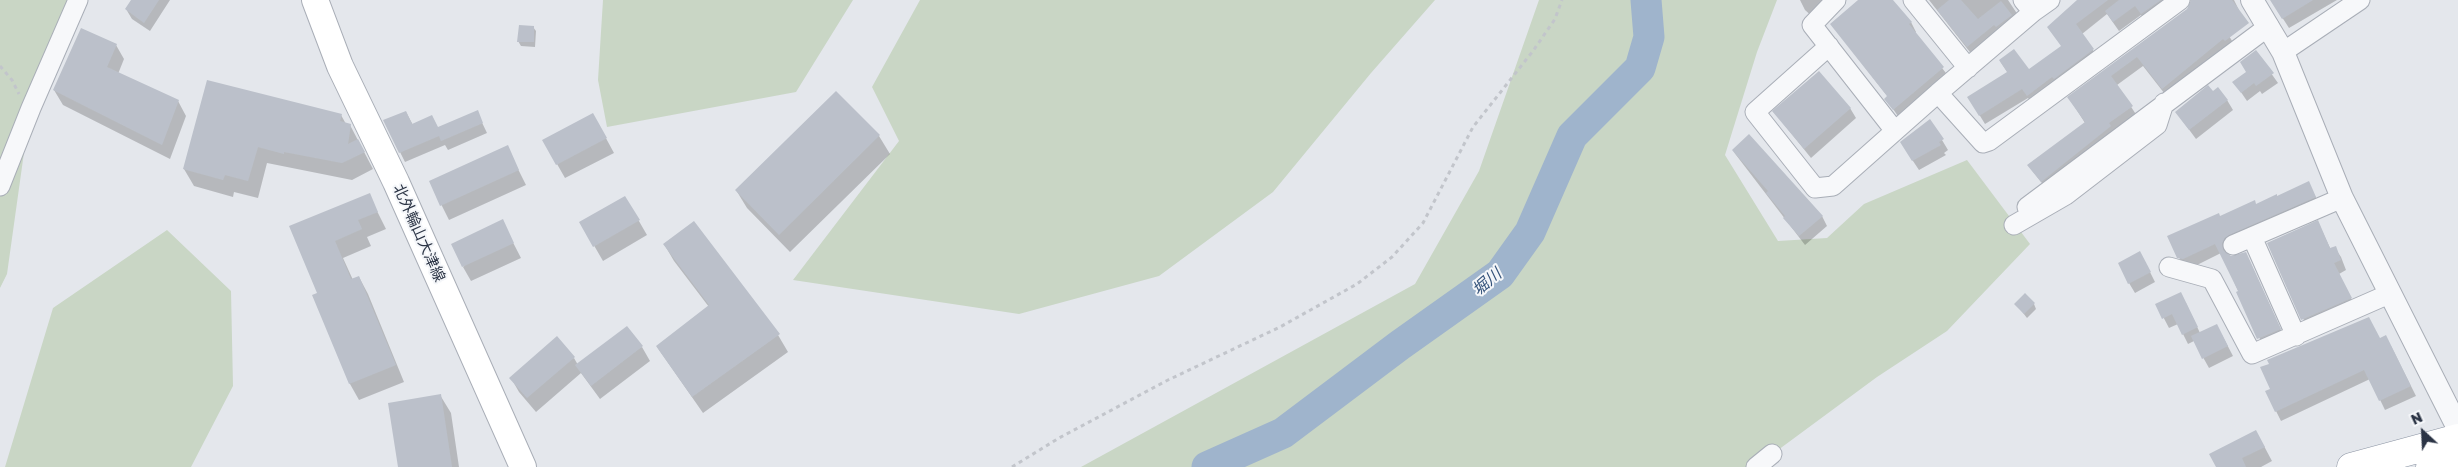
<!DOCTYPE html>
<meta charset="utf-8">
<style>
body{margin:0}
#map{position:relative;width:2458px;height:467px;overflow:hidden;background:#e4e7ec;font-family:"Golos Text",sans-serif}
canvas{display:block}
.north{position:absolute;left:2398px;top:407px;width:50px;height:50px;-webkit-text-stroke:4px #f4f6f9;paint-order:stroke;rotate:335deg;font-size:14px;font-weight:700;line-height:20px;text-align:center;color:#2b3445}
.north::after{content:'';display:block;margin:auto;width:18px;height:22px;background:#2b3445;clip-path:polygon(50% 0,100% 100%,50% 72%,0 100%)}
</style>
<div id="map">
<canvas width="2458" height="467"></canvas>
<div class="north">N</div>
</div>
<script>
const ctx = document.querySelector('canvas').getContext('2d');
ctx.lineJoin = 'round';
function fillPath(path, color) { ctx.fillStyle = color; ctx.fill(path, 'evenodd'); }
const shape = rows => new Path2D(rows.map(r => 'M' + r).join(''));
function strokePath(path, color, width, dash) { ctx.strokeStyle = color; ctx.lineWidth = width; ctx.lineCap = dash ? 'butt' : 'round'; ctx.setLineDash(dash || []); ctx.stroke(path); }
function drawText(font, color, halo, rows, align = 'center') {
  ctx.font = font + ' "Golos Text","Noto Sans JP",sans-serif'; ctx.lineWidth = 4; ctx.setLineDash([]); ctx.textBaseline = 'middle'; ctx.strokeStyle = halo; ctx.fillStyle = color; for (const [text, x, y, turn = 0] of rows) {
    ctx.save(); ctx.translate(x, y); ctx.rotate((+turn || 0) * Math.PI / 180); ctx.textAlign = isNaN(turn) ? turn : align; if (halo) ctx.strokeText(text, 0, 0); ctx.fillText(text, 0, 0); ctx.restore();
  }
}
fillPath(shape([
 [0,0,74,0,35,74,7,274,0,288],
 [603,0,853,0,796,92,607,127,598,80],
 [920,0,1435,0,1371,73,1273,192,1159,276,1019,314,793,280,899,141,872,87],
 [1539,0,1777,0,1757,52,1725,155,1778,241,1827,238,1864,204,1967,160,2030,244,1947,331,1877,377,1755,467,1081,467,1415,284,1479,171],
 [167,230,231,291,233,386,191,467,5,467,53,308]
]), '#c9d6c5');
fillPath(shape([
 [132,0,170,0,150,31,132,19,126,9],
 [1800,0,1838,0,1816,20,1805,10],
 [1860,0,1887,0,1911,22,1916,32,1915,33,1949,77,1900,119,1886,99,1888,97,1832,25],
 [1929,0,2008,0,2018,15,1973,56],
 [2081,0,2181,0,2148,23,2141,15,2119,31,2107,14,2082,34,2099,59,2033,104,2028,98,1985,124,1969,98,2008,73,2000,61,2028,71,2062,47],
 [2189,0,2234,0,2239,10,2221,23,2234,44,2168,98,2143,66,2117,85,2137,116,2048,191,2028,165,2085,123,2069,98,2188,10,2192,1],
 [2276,0,2337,0,2289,28,2278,11],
 [533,27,536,31,535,47,521,46,518,41],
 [116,45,124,59,118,74,178,101,186,116,170,159,63,105,54,90],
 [2256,52,2278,83,2262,94,2260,91,2247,101,2234,82,2247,72],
 [836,92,879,136,890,154,790,252,747,208,736,190],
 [2212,93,2227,100,2233,110,2196,139,2176,112],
 [1850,108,1856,118,1811,158,1774,112],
 [406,112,413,125,438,128,477,112,487,133,448,150,445,145,405,162,400,152],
 [341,115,346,124,350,125,373,169,352,180,267,163,258,198,234,192,233,197,194,186,184,169],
 [1930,120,1948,150,1944,153,1946,155,1919,170,1907,152],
 [601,129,614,153,565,178,557,164],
 [507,147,526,185,449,220,430,182],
 [1733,151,1822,216,1827,226,1805,245],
 [2308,183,2321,207,2234,244,2226,254,2231,257,2246,253,2285,339,2264,348,2221,253,2189,269,2184,267,2179,257,2220,217,2277,198],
 [369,195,386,229,367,237,371,246,343,258,353,280,359,277,368,294,404,382,359,400,350,384,314,296,319,294,291,227],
 [625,197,647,235,603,261,581,223],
 [502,221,521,258,471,281,463,267],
 [2318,222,2331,250,2335,248,2341,257,2346,270,2339,274,2356,308,2308,329,2268,243],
 [664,244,778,335,788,352,703,413,657,347,709,307,674,261],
 [2145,262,2155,282,2135,293,2129,283],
 [2186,303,2200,333,2222,335,2233,356,2209,368,2194,341,2188,344,2178,324,2169,328,2157,305],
 [2016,304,2034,304,2036,309,2027,318],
 [2380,339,2391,346,2416,396,2385,410,2370,379,2281,421,2276,411],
 [642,347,650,361,600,399,581,373,536,412,519,392,511,378,574,358,578,365],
 [440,395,451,413,459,467,399,467],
 [2264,446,2272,461,2261,467,2217,467]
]), '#0003');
strokePath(shape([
 [1207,467,1283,433,1400,345,1500,274,1530,232,1572,136,1640,68,1649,37,1646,0]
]), '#9fb4cc', 31);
fillPath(shape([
 [131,0,159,0,144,23,125,9],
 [1858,0,1893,0,1912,22,1909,24,1944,67,1893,110,1884,99,1887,96,1830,24],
 [1949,0,1961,0,1978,19,2001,1,2012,15,1996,27,1994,25,1967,47,1937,10],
 [2077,0,2108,0,2076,24,2094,49,2054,79,2052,77,2027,96,2022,89,1979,116,1967,97,2007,72,1999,60,2014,49,2029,69,2061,46,2047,27],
 [2119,0,2161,0,2141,14,2135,6,2113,22,2105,11],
 [2191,0,2232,0,2249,23,2225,41,2223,39,2162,89,2137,57,2111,76,2133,106,2109,123,2111,126,2041,182,2027,165,2085,122,2067,97,2187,9],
 [2270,0,2313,0,2282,19],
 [519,25,534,26,534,42,517,42],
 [81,28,117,44,107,67,179,100,162,145,53,90],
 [2256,50,2274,73,2256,86,2254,83,2241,93,2232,82,2246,72,2240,62],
 [1819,71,1851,108,1804,149,1772,111],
 [207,80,342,114,340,121,351,124,348,144,358,139,365,152,342,163,284,152,284,154,258,147,248,181,225,175,223,180,183,169],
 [2208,85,2213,91,2218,87,2228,100,2189,130,2175,112],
 [836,91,880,135,779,235,735,190],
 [478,110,483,123,441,141,439,136,399,153,383,120,406,111,412,124,432,115,438,127],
 [593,113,607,138,556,165,542,140],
 [1930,119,1944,139,1939,142,1941,145,1912,161,1900,142],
 [1749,134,1823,216,1799,236,1783,218,1785,216,1766,193,1768,191,1732,150],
 [508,145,519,170,440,206,429,181],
 [2309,181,2316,197,2229,235,2222,243,2223,250,2231,256,2246,252,2281,329,2257,339,2236,292,2238,291,2215,244,2183,259,2177,258,2167,236,2219,213,2220,216,2255,200,2256,204,2277,194,2277,196],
 [370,193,378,212,358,220,362,229,335,241,351,279,359,276,396,365,349,384,312,295,317,293,289,226],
 [625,196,640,220,593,247,579,222],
 [503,219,514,243,462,267,451,244],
 [2318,220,2330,248,2336,246,2341,260,2334,263,2352,298,2301,320,2267,243],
 [694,221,780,334,692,397,656,346,709,305,663,244],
 [2140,251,2151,272,2128,284,2118,263],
 [2181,292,2198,327,2182,335,2172,314,2162,319,2155,304],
 [2025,293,2035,303,2024,314,2014,304],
 [2369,317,2380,338,2386,335,2411,386,2379,401,2364,370,2275,412,2265,391,2270,389,2260,367,2269,364,2267,360],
 [2217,324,2228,346,2202,359,2191,336],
 [627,326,643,346,591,386,575,365],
 [557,336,575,357,527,398,509,378],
 [441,394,452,467,398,467,388,403],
 [2256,430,2265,447,2242,458,2246,467,2216,467,2209,454]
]), '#bbc0ca');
const minor = shape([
 [1836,0,1812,25,1895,131,1938,93],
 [1913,0,1968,68],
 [2023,0,2033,12,1938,93,1983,143,1989,141,2180,0],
 [2033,12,2050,0],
 [1829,46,1755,112,1815,188,1833,186,1895,131],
 [2283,52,2360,0],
 [0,186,31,108,78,0],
 [2027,207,2269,26],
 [2014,225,2066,195,2157,125,2164,103],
 [2252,237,2296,336],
 [2233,245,2342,198],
 [2169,267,2212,279,2252,354,2389,294],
 [1756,467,1772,454]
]);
const tertiary = shape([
 [2252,0,2283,52,2342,198,2458,428]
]);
const secondary = shape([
 [315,0,340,66,396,182,523,467]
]);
const trunk = shape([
 [2351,467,2458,438],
 [2430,467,2458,460]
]);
strokePath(minor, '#a9aeb7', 21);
strokePath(tertiary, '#a9aeb7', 24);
strokePath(secondary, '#a9aeb7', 28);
strokePath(trunk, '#8b94a3', 29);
strokePath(shape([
 [0,66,12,80,19,94],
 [1012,467,1059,438,1168,380,1280,327,1357,284,1392,257,1423,223,1473,127,1533,51,1555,19,1562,0]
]), '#c2c5cb', 3, [4, 4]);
strokePath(minor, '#f7f8fa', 19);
strokePath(tertiary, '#f7f8fa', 22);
strokePath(secondary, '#fff', 26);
strokePath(trunk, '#fff', 28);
drawText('15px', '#2b3445', '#f4f6f9', [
 ["北外輪山大津線",419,233,66]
]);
drawText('italic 16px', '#34527a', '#f4f6f9', [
 ["堀川",1487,282,-40]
]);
</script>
